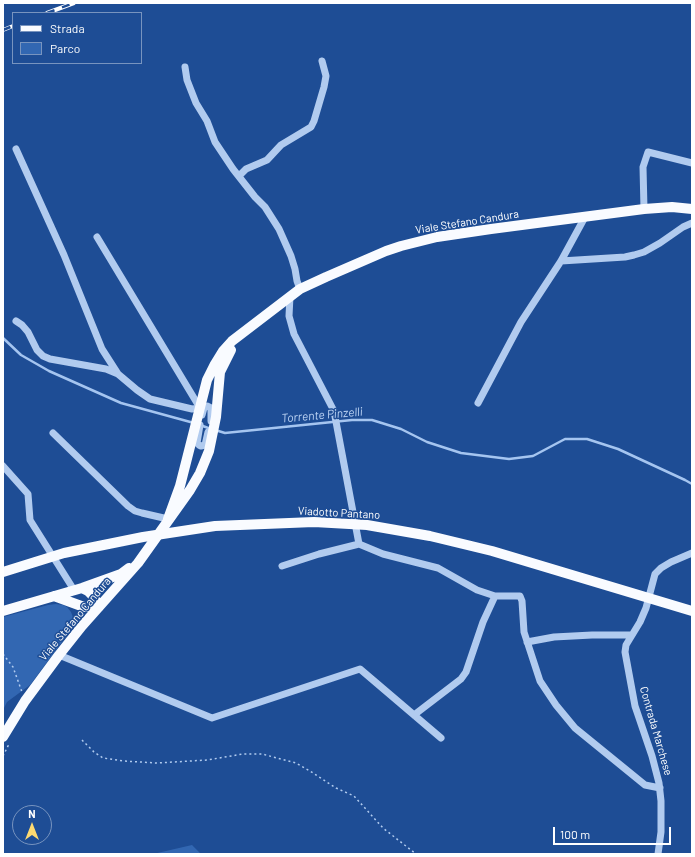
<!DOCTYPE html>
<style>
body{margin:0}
#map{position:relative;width:695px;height:857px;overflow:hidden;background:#1e4d95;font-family:Barlow,sans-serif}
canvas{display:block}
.frame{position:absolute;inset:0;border:4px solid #fff;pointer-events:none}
.legend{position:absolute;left:12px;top:12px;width:130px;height:52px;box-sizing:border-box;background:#1e4d95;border:1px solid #7894bf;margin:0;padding:5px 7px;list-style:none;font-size:12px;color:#fff}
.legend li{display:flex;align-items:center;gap:8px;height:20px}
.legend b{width:20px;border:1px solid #7894bf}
.north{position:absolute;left:12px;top:805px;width:40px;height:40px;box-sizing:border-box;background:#1e4d95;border:1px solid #7894bf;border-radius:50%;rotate:0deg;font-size:11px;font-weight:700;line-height:16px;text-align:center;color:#fff}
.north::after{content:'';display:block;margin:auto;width:14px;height:18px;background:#fdda71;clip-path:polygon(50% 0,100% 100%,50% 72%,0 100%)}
.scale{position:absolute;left:553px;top:827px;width:118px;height:18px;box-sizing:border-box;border:2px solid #fff;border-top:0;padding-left:5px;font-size:12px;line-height:14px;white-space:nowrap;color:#fff;-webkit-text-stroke:3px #1e4d95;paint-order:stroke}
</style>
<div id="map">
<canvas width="695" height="857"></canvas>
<div class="frame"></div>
<ul class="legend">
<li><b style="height:5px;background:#f9fbff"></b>Strada</li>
<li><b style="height:11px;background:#3267b2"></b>Parco</li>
</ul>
<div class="north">N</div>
<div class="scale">100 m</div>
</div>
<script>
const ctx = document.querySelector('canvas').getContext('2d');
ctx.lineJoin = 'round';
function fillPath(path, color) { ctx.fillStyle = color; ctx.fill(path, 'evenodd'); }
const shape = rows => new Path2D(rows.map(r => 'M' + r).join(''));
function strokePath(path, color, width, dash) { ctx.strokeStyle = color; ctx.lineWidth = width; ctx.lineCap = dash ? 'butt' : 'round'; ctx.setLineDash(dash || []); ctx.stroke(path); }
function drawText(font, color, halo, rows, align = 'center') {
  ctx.font = font + ' Barlow,sans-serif'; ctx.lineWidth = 3; ctx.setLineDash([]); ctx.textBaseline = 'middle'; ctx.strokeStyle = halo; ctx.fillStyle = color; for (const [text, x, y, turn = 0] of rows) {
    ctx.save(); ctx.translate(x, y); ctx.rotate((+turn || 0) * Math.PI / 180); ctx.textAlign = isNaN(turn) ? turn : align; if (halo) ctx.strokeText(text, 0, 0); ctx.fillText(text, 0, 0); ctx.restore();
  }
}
fillPath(shape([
 [56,604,63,605,67,607,71,612,75,623,73,627,30,685,7,702,3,710,3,617,48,605],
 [192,845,201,854,153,854]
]), '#3267b2');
strokePath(shape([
 [3,338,21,355,49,371,121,403,194,423],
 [200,425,211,429],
 [215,430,225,433,352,420,372,420,401,429,427,442,461,453,509,459,533,456,565,439,587,439,618,449,685,480,692,484]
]), '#a5c5f0', 2.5);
strokePath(shape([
 [3,654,13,667,22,692],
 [82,740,94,752,103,758,123,761,157,763,207,760,243,754,262,754,296,763,310,771,336,788,354,796,383,828,416,854],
 [3,756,9,744]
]), '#b1cbef', 1.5, [2, 3]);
strokePath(shape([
 [185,67,187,80,196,103,207,121,215,142,233,169,255,197,265,207,279,229,291,256,295,269,297,281,300,289],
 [16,149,64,255,102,349,118,374,137,390,150,399,192,409,200,408,97,237],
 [239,176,246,169,267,160,281,145,311,127,314,121,324,87,326,76,322,61],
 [644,209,643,167,648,152,692,163],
 [561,261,625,257,634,255,644,252,660,243,683,227,692,223],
 [290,296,289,316,294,334,334,411,359,544,383,554,438,568,477,590,495,596,483,622,466,672,461,679,414,715],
 [16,321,22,325,28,332,37,350,43,356,50,359,106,369,118,374],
 [478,403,521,322,561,261,585,217],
 [202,415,204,408,207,406,211,408,211,421],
 [200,425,197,443,199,445,201,446,205,445,208,432],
 [53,433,128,506,135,511,142,513,168,519],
 [3,466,28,494,30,520,74,590],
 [282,566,319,554,359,544],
 [495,596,520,596,522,601,524,632,540,681,556,705,575,728,645,785,660,788],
 [527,642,554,637,592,635,631,635],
 [59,655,212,718,360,669,441,738],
 [658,854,661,832,661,801,659,783,652,756,635,706,625,652,626,645,640,622,646,608,655,574,661,568,671,562,692,553]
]), '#b1cbef', 7);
strokePath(shape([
 [168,519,180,486,207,380,215,364,223,351,232,341,300,289,326,277,386,251,401,246,437,237,491,229,644,209,672,207,692,209],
 [54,596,84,607,99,607,94,597,88,591,82,588],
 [3,611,82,588,121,574,129,568],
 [3,737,25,701,59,655,82,626,138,563,190,490,200,473,209,451,216,417,220,372,231,350]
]), '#f9fbff', 10);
const rail = shape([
 [47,13,74,3],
 [3,30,13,26]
]);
strokePath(rail, '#fff', 4);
strokePath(rail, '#1e4d95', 2.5, [8]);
strokePath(shape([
 [3,572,64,553,143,537,215,526,314,522,367,525,430,536,492,551,692,611]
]), '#f9fbff', 10);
drawText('11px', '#fff', '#1e4d95', [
 ["Viale Stefano Candura",467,222,-9],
 ["Viadotto Pantano",339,513,3],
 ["Viale Stefano Candura",75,619,-50],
 ["Contrada Marchese",656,731,74]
]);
drawText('italic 12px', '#bed5f5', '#1e4d95', [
 ["Torrente Pinzelli",322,415,-5]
]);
</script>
